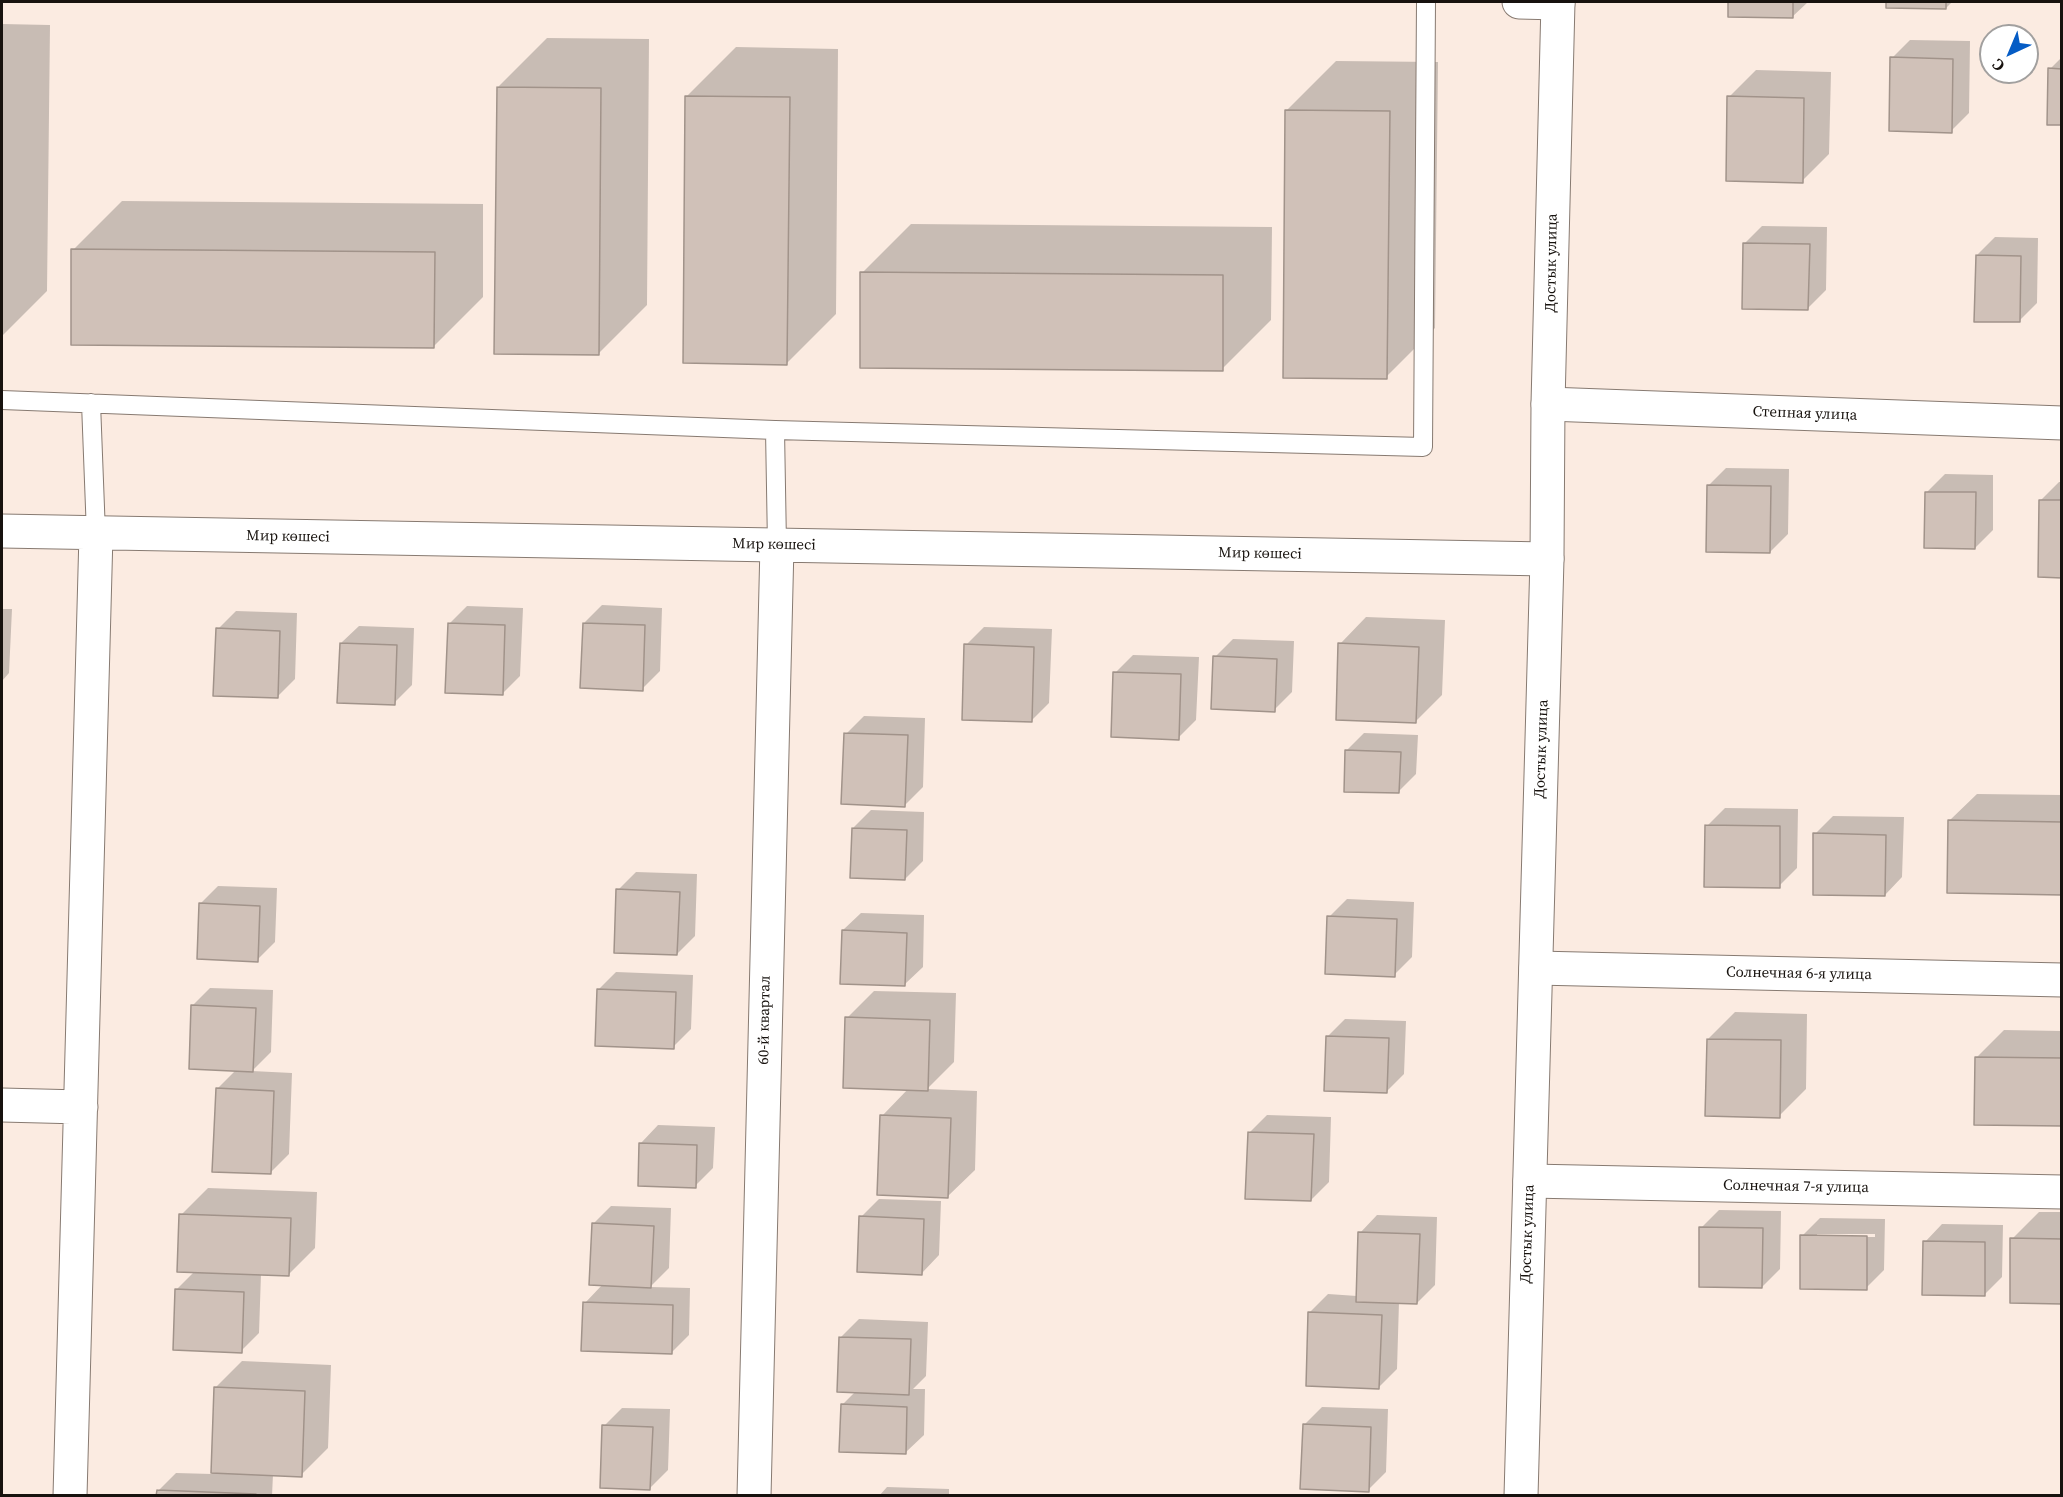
<!DOCTYPE html>
<meta charset="utf-8">
<style>
body{margin:0}
#map{position:relative;width:2063px;height:1497px;overflow:hidden;background:#fbebe1;font-family:"Source Serif 4",serif}
canvas{display:block}
.frame{position:absolute;inset:0;border:3px solid #17120e;pointer-events:none}
.north{position:absolute;left:1979px;top:24px;width:60px;height:60px;box-sizing:border-box;background:#fff;border:2px solid #a2a09f;border-radius:50%;rotate:224deg;font-size:16px;font-weight:700;line-height:24px;text-align:center;color:#17120e}
.north::after{content:'';display:block;margin:auto;width:21px;height:27px;background:#055cc5;clip-path:polygon(50% 0,100% 100%,50% 72%,0 100%)}
</style>
<div id="map">
<canvas width="2063" height="1497"></canvas>
<div class="frame"></div>
<div class="north">С</div>
</div>
<script>
const ctx = document.querySelector('canvas').getContext('2d');
ctx.lineJoin = 'round';
function fillPath(path, color) { ctx.fillStyle = color; ctx.fill(path, 'evenodd'); }
const shape = rows => new Path2D(rows.map(r => 'M' + r).join(''));
function strokePath(path, color, width, dash) { ctx.strokeStyle = color; ctx.lineWidth = width; ctx.lineCap = dash ? 'butt' : 'round'; ctx.setLineDash(dash || []); ctx.stroke(path); }
function drawText(font, color, halo, rows, align = 'center') {
  ctx.font = font + ' "Source Serif 4",serif'; ctx.lineWidth = 4.5; ctx.setLineDash([]); ctx.textBaseline = 'middle'; ctx.strokeStyle = halo; ctx.fillStyle = color; for (const [text, x, y, turn = 0] of rows) {
    ctx.save(); ctx.translate(x, y); ctx.rotate((+turn || 0) * Math.PI / 180); ctx.textAlign = isNaN(turn) ? turn : align; if (halo) ctx.strokeText(text, 0, 0); ctx.fillText(text, 0, 0); ctx.restore();
  }
}
fillPath(shape([
 [1729,2,1808,2,1792,17,1729,15],
 [1888,2,1952,2,1946,8,1888,7],
 [2,24,50,25,47,291,2,336],
 [547,38,649,39,647,305,598,354,498,87],
 [1910,40,1970,41,1969,113,1951,131,1892,58],
 [736,47,838,49,836,314,787,363,687,96],
 [2062,57,2062,124,2050,69],
 [1336,61,1438,62,1435,328,1386,377,1287,110],
 [1756,70,1831,72,1829,154,1802,181,1729,97],
 [122,201,483,204,483,297,434,346,73,250],
 [911,224,1272,227,1271,320,1222,369,862,273],
 [1762,226,1827,227,1826,290,1808,308,1744,244],
 [1995,237,2038,238,2037,303,2019,321,1977,255],
 [1726,468,1789,469,1788,534,1770,552,1708,486],
 [1945,474,1993,475,1993,530,1975,548,1927,492],
 [2059,482,2062,482,2062,576,2041,500],
 [602,605,662,608,660,671,642,689,584,623],
 [467,606,523,608,520,676,502,694,449,624],
 [2,609,12,609,9,673,2,681],
 [236,611,297,613,295,679,277,697,218,629],
 [1366,617,1445,620,1442,695,1416,721,1340,644],
 [359,626,414,628,412,685,394,703,341,643],
 [984,627,1052,629,1049,703,1031,721,966,645],
 [1233,639,1294,641,1292,692,1274,710,1215,657],
 [1133,655,1199,657,1196,720,1178,738,1115,673],
 [864,716,925,718,923,787,905,805,846,734],
 [1364,733,1418,735,1416,774,1398,792,1346,751],
 [1977,794,2062,795,2062,894,1950,820],
 [1725,808,1798,809,1797,868,1779,886,1707,826],
 [871,810,924,812,923,861,905,879,853,828],
 [1833,816,1904,817,1902,877,1885,895,1815,834],
 [636,872,697,874,695,936,677,954,618,890],
 [218,886,277,888,275,942,257,960,200,904],
 [1347,899,1414,902,1412,957,1394,975,1329,917],
 [861,913,924,915,923,967,905,984,843,930],
 [616,972,693,975,691,1029,673,1047,598,990],
 [210,988,273,990,271,1052,252,1071,292,1073,289,1154,271,1172,217,1089,236,1070,192,1006],
 [874,991,956,993,954,1062,927,1089,977,1091,975,1170,948,1196,882,1116,909,1088,847,1018],
 [1735,1012,1807,1014,1806,1089,1779,1116,1708,1039],
 [1345,1019,1406,1021,1404,1074,1386,1092,1327,1037],
 [2004,1030,2062,1031,2061,1124,1977,1057],
 [1267,1115,1331,1117,1329,1182,1311,1200,1249,1133],
 [658,1125,715,1127,713,1168,695,1186,641,1143],
 [208,1188,317,1192,315,1248,288,1275,261,1274,259,1333,241,1351,176,1290,195,1271,181,1215],
 [879,1199,941,1201,939,1255,922,1273,861,1217],
 [611,1206,671,1208,669,1268,650,1287,690,1288,689,1335,671,1353,585,1303,603,1284,593,1224],
 [1719,1210,1781,1211,1780,1269,1762,1287,1701,1228],
 [2039,1212,2062,1212,2062,1303,2012,1239],
 [1377,1215,1437,1217,1435,1285,1417,1303,1399,1302,1397,1369,1379,1387,1310,1312,1328,1294,1357,1296,1360,1233],
 [1820,1218,1885,1219,1884,1270,1866,1288,1802,1236],
 [1817,1234,1875,1234,1875,1237,1817,1237],
 [1942,1224,2003,1225,2002,1277,1984,1295,1925,1242],
 [859,1319,928,1322,926,1376,913,1389,925,1389,924,1435,906,1452,842,1405,855,1392,841,1337],
 [242,1361,331,1365,328,1448,301,1475,273,1474,272,1496,158,1496,158,1491,176,1473,212,1474,215,1388],
 [1322,1407,1388,1409,1386,1472,1368,1490,1304,1425],
 [622,1408,670,1409,668,1470,650,1488,604,1426],
 [887,1487,949,1489,949,1496,879,1496]
]), '#0003');
const building = shape([
 [1728,2,1793,2,1793,18,1728,17,1728,2],
 [1886,2,1946,2,1946,9,1886,8,1886,2],
 [1890,57,1953,59,1952,133,1889,131,1890,57],
 [2048,68,2062,69,2062,125,2047,125,2048,68],
 [497,87,601,88,599,355,494,354,497,87],
 [685,96,790,97,787,365,683,363,685,96],
 [1727,96,1804,98,1803,183,1726,181,1727,96],
 [1285,110,1390,111,1387,379,1283,378,1285,110],
 [1743,243,1810,244,1808,310,1742,309,1743,243],
 [71,249,435,252,434,348,71,345,71,249],
 [1976,255,2021,256,2020,322,1974,322,1976,255],
 [860,272,1223,275,1223,371,860,368,860,272],
 [1707,485,1771,486,1770,553,1706,552,1707,485],
 [1925,492,1976,492,1975,549,1924,548,1925,492],
 [2039,500,2062,500,2062,578,2038,577,2039,500],
 [448,623,505,625,503,695,445,693,448,623],
 [583,623,645,625,643,691,580,688,583,623],
 [216,628,280,631,278,698,213,696,216,628],
 [340,643,397,645,395,705,337,703,340,643],
 [1338,643,1419,647,1416,723,1336,720,1338,643],
 [964,644,1034,647,1032,722,962,720,964,644],
 [1213,656,1277,659,1275,712,1211,709,1213,656],
 [1113,672,1181,674,1179,740,1111,737,1113,672],
 [844,733,908,735,905,807,841,804,844,733],
 [1345,750,1401,752,1399,793,1344,792,1345,750],
 [1948,820,2062,822,2062,895,1947,893,1948,820],
 [1705,825,1780,826,1780,888,1704,887,1705,825],
 [852,828,907,830,905,880,850,878,852,828],
 [1813,833,1886,835,1885,896,1813,895,1813,833],
 [616,889,680,892,677,955,614,953,616,889],
 [199,903,260,906,258,962,197,959,199,903],
 [1327,916,1397,919,1395,977,1325,974,1327,916],
 [842,930,907,933,905,986,840,984,842,930],
 [597,989,676,992,674,1049,595,1046,597,989],
 [191,1005,256,1008,253,1072,189,1069,191,1005],
 [845,1017,930,1020,928,1091,843,1088,845,1017],
 [1326,1036,1389,1038,1387,1093,1324,1091,1326,1036],
 [1707,1039,1781,1040,1780,1118,1705,1116,1707,1039],
 [1975,1057,2062,1058,2062,1126,1974,1125,1975,1057],
 [216,1088,274,1091,271,1174,212,1172,216,1088],
 [880,1115,951,1118,948,1198,877,1195,880,1115],
 [1248,1132,1314,1134,1311,1201,1245,1199,1248,1132],
 [639,1143,697,1145,696,1188,638,1186,639,1143],
 [179,1214,291,1218,289,1276,177,1272,179,1214],
 [859,1216,924,1219,922,1275,857,1272,859,1216],
 [592,1223,654,1226,651,1288,589,1285,592,1223],
 [1699,1227,1763,1228,1762,1288,1699,1287,1699,1227],
 [1358,1232,1420,1234,1417,1304,1356,1302,1358,1232],
 [1800,1235,1867,1236,1867,1290,1800,1289,1800,1235],
 [2010,1238,2062,1239,2062,1304,2010,1303,2010,1238],
 [1923,1241,1985,1242,1985,1296,1922,1295,1923,1241],
 [175,1289,244,1292,242,1353,173,1350,175,1289],
 [583,1302,673,1305,672,1354,581,1351,583,1302],
 [1308,1312,1382,1315,1379,1389,1306,1386,1308,1312],
 [839,1337,911,1339,909,1395,837,1392,839,1337],
 [214,1387,305,1391,302,1477,211,1473,214,1387],
 [841,1404,907,1407,906,1454,839,1452,841,1404],
 [1303,1424,1371,1427,1369,1492,1300,1489,1303,1424],
 [602,1425,653,1427,650,1490,600,1488,602,1425],
 [157,1490,256,1494,256,1496,156,1496,157,1490]
]);
fillPath(building, '#d0c1b8');
strokePath(building, '#a1938a', 1.5);
const lane = shape([
 [2,400,775,430,1423,447,1426,2],
 [91,403,96,534],
 [775,430,777,545]
]);
const street = shape([
 [1519,2,1558,3],
 [1548,404,2062,423],
 [2,531,1547,559],
 [1536,968,2062,980],
 [2,1105,81,1107],
 [1530,1181,2062,1192],
 [70,1496,96,534],
 [754,1496,777,545]
]);
const secondary = shape([
 [1521,1496,1547,559,1548,404,1558,2]
]);
strokePath(lane, '#877a71', 20);
strokePath(street, '#877a71', 35);
strokePath(secondary, '#877a71', 35);
strokePath(lane, '#fff', 18);
strokePath(street, '#fff', 33);
strokePath(secondary, '#fff', 33);
drawText('15px', '#17120e', '#fff', [
 ["Достык улица",1552,263,-89],
 ["Степная улица",1805,414,2],
 ["Мир көшесі",288,537,1],
 ["Мир көшесі",774,545,1],
 ["Мир көшесі",1260,554,1],
 ["Достык улица",1542,749,-88],
 ["Солнечная 6-я улица",1799,974,1],
 ["60-й квартал",765,1020,-89],
 ["Солнечная 7-я улица",1796,1187,1],
 ["Достык улица",1528,1234,-88]
]);
</script>
